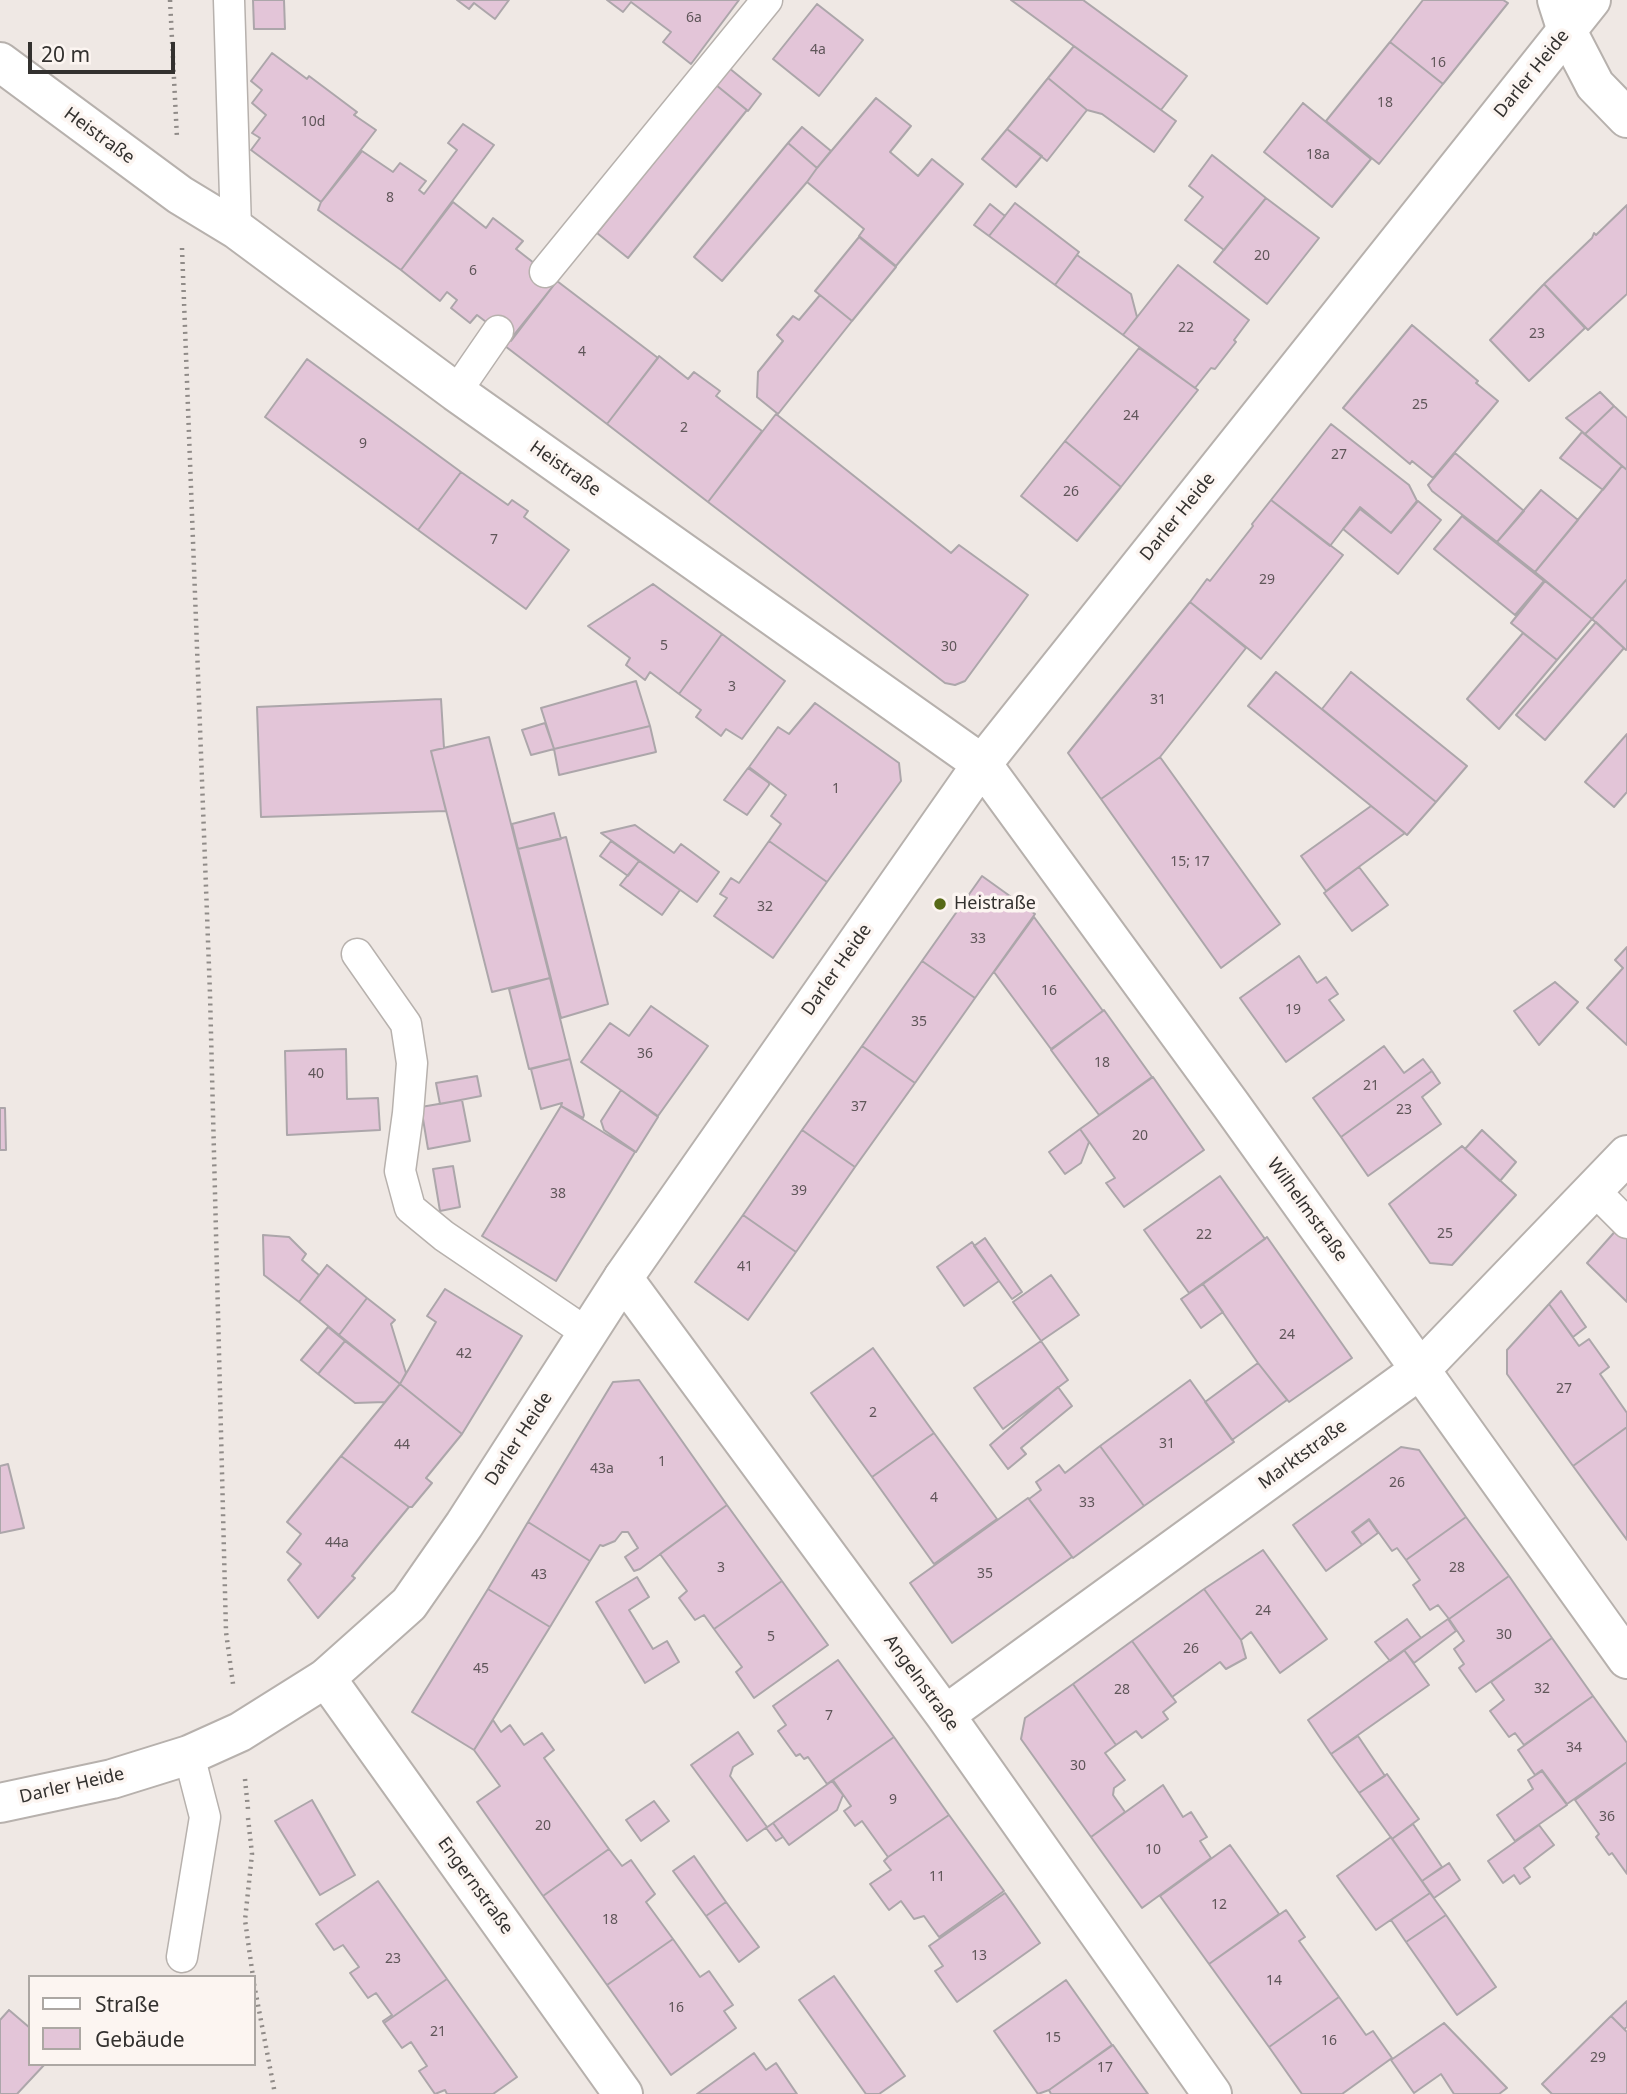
<!DOCTYPE html>
<meta charset="utf-8">
<style>
body{margin:0}
#map{position:relative;width:1627px;height:2094px;overflow:hidden;background:#efe8e4;font-family:"Noto Sans",sans-serif}
canvas{display:block}
.legend{position:absolute;left:28px;top:1975px;width:228px;height:91px;box-sizing:border-box;background:#fcf5f1;border:2px solid #aca7a3;margin:0;padding:9px 12px;list-style:none;font-size:21px;color:#33312f}
.legend li{display:flex;align-items:center;gap:14px;height:35px}
.legend b{width:35px;border:2px solid #aca7a3}
.scale{position:absolute;left:28px;top:42px;width:147px;height:32px;box-sizing:border-box;border:4px solid #33312f;border-top:0;padding-left:9px;font-size:21px;line-height:24px;white-space:nowrap;color:#33312f;-webkit-text-stroke:5px #fcf5f1;paint-order:stroke}
</style>
<div id="map">
<canvas width="1627" height="2094"></canvas>
<ul class="legend">
<li><b style="height:9px;background:#fff"></b>Straße</li>
<li><b style="height:19px;background:#e3c5d8"></b>Gebäude</li>
</ul>
<div class="scale">20 m</div>
</div>
<script>
const ctx = document.querySelector('canvas').getContext('2d');
ctx.lineJoin = 'round';
function fillPath(path, color) { ctx.fillStyle = color; ctx.fill(path, 'evenodd'); }
const shape = rows => new Path2D(rows.map(r => 'M' + r).join(''));
function strokePath(path, color, width, dash) { ctx.strokeStyle = color; ctx.lineWidth = width; ctx.lineCap = dash ? 'butt' : 'round'; ctx.setLineDash(dash || []); ctx.stroke(path); }
function drawText(font, color, halo, rows, align = 'center') {
  ctx.font = font + ' "Noto Sans",sans-serif'; ctx.lineWidth = 7; ctx.setLineDash([]); ctx.textBaseline = 'middle'; ctx.strokeStyle = halo; ctx.fillStyle = color; for (const [text, x, y, turn = 0] of rows) {
    ctx.save(); ctx.translate(x, y); ctx.rotate((+turn || 0) * Math.PI / 180); ctx.textAlign = isNaN(turn) ? turn : align; if (halo) ctx.strokeText(text, 0, 0); ctx.fillText(text, 0, 0); ctx.restore();
  }
}
const building = shape([
 [253,0,284,0,285,29,254,29,253,0],
 [457,0,509,0,495,19,474,3,469,9,457,0],
 [607,0,739,0,691,64,663,42,671,32,631,2,623,12,607,0],
 [1011,0,1083,0,1187,76,1161,110,1011,0],
 [1423,0,1503,0,1508,3,1443,84,1390,42,1423,0],
 [817,4,863,40,819,96,773,59,817,4],
 [1390,42,1443,84,1379,164,1326,121,1390,42],
 [1074,46,1176,121,1154,152,1102,114,1087,110,1048,78,1074,46],
 [272,53,307,79,309,76,357,112,354,115,376,130,321,202,251,150,260,138,252,133,266,115,252,103,262,90,251,81,272,53],
 [729,68,761,94,748,111,716,85,729,68],
 [1048,78,1087,110,1047,161,1007,129,1048,78],
 [716,85,747,110,628,258,597,233,716,85],
 [876,98,911,126,890,152,918,176,932,159,963,184,896,266,859,236,864,229,807,182,817,168,876,98],
 [1303,103,1371,159,1332,207,1264,152,1303,103],
 [463,124,494,145,401,270,318,210,321,202,362,151,393,172,400,163,426,181,419,190,424,194,457,150,448,143,463,124],
 [802,127,831,151,817,168,788,143,802,127],
 [1007,129,1042,156,1016,187,982,159,1007,129],
 [788,143,817,168,807,182,722,281,694,257,788,143],
 [1212,155,1266,198,1224,250,1185,220,1203,197,1189,186,1212,155],
 [1266,198,1319,238,1267,304,1214,262,1266,198],
 [453,202,486,228,493,218,523,241,516,249,557,281,511,341,477,315,470,323,451,308,457,300,447,292,440,301,401,270,453,202],
 [1015,203,1079,252,1055,285,989,236,1015,203],
 [990,204,1005,216,989,236,974,225,990,204],
 [1627,205,1627,294,1588,330,1544,284,1592,238,1594,233,1596,235,1627,205],
 [859,237,896,267,852,321,815,291,859,237],
 [1077,255,1131,294,1137,317,1123,335,1055,285,1077,255],
 [1178,265,1249,320,1234,340,1236,342,1215,369,1211,368,1195,388,1123,335,1178,265],
 [557,281,658,358,607,424,505,346,557,281],
 [1544,284,1585,328,1529,381,1490,340,1544,284],
 [820,295,852,321,778,414,757,397,758,372,783,341,777,335,793,316,799,320,820,295],
 [1412,325,1478,381,1476,383,1498,401,1433,478,1412,461,1410,464,1343,408,1412,325],
 [1139,348,1198,390,1121,487,1065,441,1139,348],
 [659,356,688,379,694,372,720,391,716,396,762,431,708,502,607,424,659,356],
 [307,359,461,472,418,530,265,417,307,359],
 [1600,392,1614,406,1585,434,1566,418,1600,392],
 [1614,406,1627,418,1627,470,1585,434,1614,406],
 [776,414,951,553,959,545,1028,595,965,681,955,685,945,683,708,502,776,414],
 [1331,424,1409,485,1417,501,1391,533,1360,507,1330,546,1271,500,1331,424],
 [1582,432,1622,466,1603,490,1560,458,1582,432],
 [1065,441,1121,487,1077,541,1021,496,1065,441],
 [1455,453,1524,511,1497,542,1432,491,1428,485,1455,453],
 [1622,466,1627,470,1627,579,1592,619,1535,572,1622,466],
 [461,472,508,505,512,500,528,511,524,517,569,550,526,609,418,530,461,472],
 [1541,490,1578,520,1535,572,1497,542,1541,490],
 [1271,500,1343,555,1261,659,1190,602,1207,579,1210,581,1253,526,1252,524,1271,500],
 [1418,501,1441,520,1398,574,1343,529,1360,509,1391,533,1418,501],
 [1462,516,1544,581,1515,615,1434,549,1462,516],
 [1627,579,1627,649,1626,650,1592,619,1627,579],
 [1545,581,1592,619,1557,660,1511,623,1545,581],
 [653,584,722,634,679,694,650,672,645,680,626,665,630,658,588,626,653,584],
 [1190,602,1246,648,1160,757,1101,799,1068,753,1190,602],
 [1596,622,1624,648,1545,740,1516,715,1596,622],
 [1523,633,1557,660,1499,729,1467,699,1523,633],
 [722,634,785,681,742,739,726,729,721,736,696,717,701,710,679,694,722,634],
 [1276,672,1436,802,1407,835,1248,706,1276,672],
 [1351,672,1467,766,1436,802,1322,709,1351,672],
 [636,681,650,726,554,749,541,708,636,681],
 [441,699,444,748,431,751,446,811,261,817,257,707,441,699],
 [815,703,899,763,901,781,827,882,769,841,781,824,771,816,786,795,749,767,778,727,789,734,815,703],
 [545,723,554,749,531,755,522,730,545,723],
 [650,726,656,752,559,775,554,749,650,726],
 [1627,734,1627,792,1614,807,1585,782,1627,734],
 [489,737,550,978,492,992,431,751,489,737],
 [1160,757,1280,924,1221,968,1101,799,1160,757],
 [748,768,769,783,769,785,747,815,724,800,748,768],
 [1371,806,1405,833,1326,891,1301,856,1371,806],
 [554,813,561,839,518,849,512,824,554,813],
 [635,825,674,853,681,844,719,872,697,902,601,833,635,825],
 [566,837,608,1004,561,1018,518,849,566,837],
 [611,841,639,861,628,876,600,856,611,841],
 [769,841,827,882,773,958,714,916,727,898,720,894,731,878,739,883,769,841],
 [639,861,680,890,662,915,620,885,639,861],
 [1359,867,1388,905,1352,931,1324,893,1359,867],
 [982,876,1035,914,975,998,922,961,982,876],
 [1034,917,1103,1011,1051,1049,994,972,1034,917],
 [1627,947,1627,1045,1587,1008,1623,968,1615,960,1627,947],
 [1299,956,1317,983,1326,977,1338,994,1329,1000,1344,1020,1286,1062,1240,998,1299,956],
 [922,961,975,998,915,1083,862,1046,922,961],
 [550,978,570,1059,529,1069,509,989,550,978],
 [1555,982,1578,1002,1539,1045,1514,1011,1555,982],
 [651,1006,708,1046,658,1116,581,1062,610,1023,629,1036,651,1006],
 [1104,1010,1152,1077,1099,1115,1051,1050,1104,1010],
 [862,1046,915,1083,855,1167,802,1130,862,1046],
 [1384,1046,1404,1073,1423,1059,1432,1071,1341,1137,1313,1098,1384,1046],
 [346,1049,347,1099,378,1098,380,1130,287,1135,285,1051,346,1049],
 [570,1059,584,1115,583,1118,561,1106,562,1103,541,1109,531,1069,570,1059],
 [1432,1071,1440,1083,1422,1097,1441,1124,1368,1176,1341,1137,1432,1071],
 [477,1076,481,1096,440,1104,436,1083,477,1076],
 [1153,1077,1204,1150,1124,1207,1106,1183,1115,1178,1080,1129,1153,1077],
 [621,1090,658,1117,636,1152,604,1130,601,1121,621,1090],
 [462,1100,470,1141,428,1149,421,1107,462,1100],
 [561,1106,635,1152,556,1281,482,1236,561,1106],
 [0,1108,5,1108,6,1150,0,1150,0,1108],
 [1080,1129,1089,1142,1081,1163,1065,1174,1049,1152,1080,1129],
 [802,1130,855,1167,796,1252,743,1215,802,1130],
 [1482,1130,1516,1162,1500,1181,1465,1149,1482,1130],
 [1462,1146,1516,1195,1452,1265,1430,1263,1389,1204,1462,1146],
 [453,1166,460,1207,440,1211,433,1169,453,1166],
 [1220,1176,1265,1239,1189,1293,1144,1230,1220,1176],
 [743,1215,796,1252,748,1320,695,1282,743,1215],
 [1619,1227,1627,1235,1627,1302,1587,1263,1619,1227],
 [263,1235,289,1237,306,1254,302,1260,319,1275,299,1302,264,1275,263,1235],
 [1267,1237,1352,1358,1289,1402,1258,1363,1203,1284,1267,1237],
 [985,1238,1022,1292,1012,1299,974,1246,985,1238],
 [972,1242,999,1281,964,1306,937,1267,972,1242],
 [327,1265,367,1298,339,1335,299,1302,327,1265],
 [1051,1275,1079,1315,1041,1341,1013,1302,1051,1275],
 [1203,1284,1223,1312,1201,1328,1181,1299,1203,1284],
 [445,1289,522,1336,462,1434,400,1384,436,1322,427,1316,445,1289],
 [1561,1291,1586,1327,1573,1337,1549,1304,1561,1291],
 [367,1298,395,1320,391,1324,406,1373,400,1384,339,1335,367,1298],
 [1549,1304,1579,1346,1589,1339,1609,1367,1600,1374,1627,1413,1627,1427,1573,1466,1507,1374,1507,1350,1549,1304],
 [328,1327,345,1341,318,1374,301,1360,328,1327],
 [345,1341,400,1384,385,1402,355,1403,318,1374,345,1341],
 [1041,1341,1068,1380,1003,1429,974,1388,1041,1341],
 [873,1348,934,1433,872,1477,811,1393,873,1348],
 [1258,1363,1287,1400,1232,1440,1205,1402,1258,1363],
 [639,1380,727,1505,640,1569,634,1571,625,1557,638,1548,628,1532,622,1532,615,1541,603,1546,600,1545,590,1561,528,1522,613,1382,639,1380],
 [1190,1380,1234,1442,1144,1506,1100,1446,1190,1380],
 [400,1384,462,1434,426,1478,432,1483,412,1507,409,1507,341,1456,400,1384],
 [1058,1387,1072,1406,1021,1448,1026,1454,1008,1469,990,1445,1058,1387],
 [1627,1427,1627,1540,1573,1466,1627,1427],
 [934,1433,997,1519,934,1564,872,1477,934,1433],
 [1100,1446,1144,1506,1073,1558,1029,1499,1041,1490,1036,1482,1059,1465,1065,1473,1100,1446],
 [1401,1447,1419,1450,1466,1517,1406,1560,1397,1548,1392,1551,1369,1519,1352,1532,1362,1545,1326,1571,1293,1525,1401,1447],
 [341,1456,409,1507,352,1576,355,1578,318,1618,288,1580,301,1564,287,1552,301,1534,287,1522,341,1456],
 [8,1464,24,1528,0,1533,0,1466,8,1464],
 [1028,1498,1072,1557,952,1643,910,1583,1028,1498],
 [727,1505,782,1581,714,1629,704,1615,695,1620,679,1598,687,1591,660,1554,727,1505],
 [1466,1517,1509,1576,1449,1619,1438,1605,1430,1610,1413,1585,1420,1580,1406,1560,1466,1517],
 [1369,1520,1378,1533,1362,1545,1353,1532,1369,1520],
 [528,1522,590,1561,550,1627,488,1589,528,1522],
 [1263,1550,1327,1639,1280,1673,1251,1632,1241,1640,1204,1589,1263,1550],
 [1509,1576,1552,1638,1476,1692,1459,1668,1464,1664,1454,1649,1464,1641,1449,1619,1509,1576],
 [637,1577,649,1597,629,1610,653,1649,667,1641,679,1662,645,1683,596,1602,637,1577],
 [782,1581,828,1645,754,1698,736,1672,742,1667,714,1629,782,1581],
 [488,1589,550,1627,474,1750,412,1712,488,1589],
 [1204,1589,1241,1640,1246,1658,1226,1669,1220,1662,1172,1697,1132,1641,1204,1589],
 [1407,1619,1421,1638,1390,1661,1375,1642,1407,1619],
 [1448,1619,1456,1631,1414,1663,1404,1650,1448,1619],
 [1552,1638,1593,1696,1524,1745,1515,1733,1509,1737,1490,1711,1504,1700,1491,1682,1552,1638],
 [1132,1641,1176,1702,1163,1712,1168,1719,1142,1738,1136,1731,1116,1745,1073,1684,1132,1641],
 [1404,1650,1429,1685,1331,1754,1308,1720,1404,1650],
 [838,1660,894,1737,827,1784,808,1757,804,1759,800,1754,796,1756,778,1731,786,1725,773,1706,838,1660],
 [1073,1684,1116,1745,1105,1753,1125,1780,1114,1788,1113,1795,1125,1812,1091,1837,1021,1739,1025,1718,1073,1684],
 [1593,1696,1627,1743,1627,1762,1567,1804,1542,1770,1535,1775,1518,1750,1593,1696],
 [493,1720,501,1732,510,1725,524,1745,542,1733,554,1750,544,1758,609,1849,543,1896,477,1802,500,1786,474,1750,493,1720],
 [738,1732,753,1754,733,1767,730,1776,767,1827,747,1841,691,1765,738,1732],
 [1358,1736,1385,1776,1359,1793,1331,1754,1358,1736],
 [894,1737,949,1815,888,1857,862,1821,855,1826,844,1811,851,1806,833,1780,894,1737],
 [1627,1762,1627,1874,1612,1853,1609,1855,1596,1837,1599,1834,1575,1800,1627,1762],
 [1542,1771,1567,1805,1515,1841,1497,1815,1533,1789,1528,1780,1542,1771],
 [1387,1774,1419,1819,1392,1839,1359,1793,1387,1774],
 [832,1781,843,1795,837,1810,789,1845,773,1823,832,1781],
 [1163,1785,1183,1817,1191,1812,1207,1837,1200,1841,1211,1858,1142,1908,1091,1837,1163,1785],
 [312,1800,355,1875,320,1895,275,1821,312,1800],
 [654,1801,669,1821,641,1841,626,1820,654,1801],
 [949,1815,1004,1891,939,1937,924,1916,914,1919,901,1901,889,1910,870,1884,891,1870,884,1861,888,1857,949,1815],
 [773,1823,783,1837,776,1841,766,1828,773,1823],
 [1413,1824,1442,1867,1422,1881,1392,1839,1413,1824],
 [1539,1825,1554,1845,1524,1868,1530,1877,1520,1884,1514,1875,1503,1883,1488,1861,1539,1825],
 [1391,1837,1430,1893,1376,1930,1337,1876,1391,1837],
 [1230,1845,1279,1914,1209,1964,1160,1896,1230,1845],
 [609,1849,622,1866,631,1860,655,1894,646,1902,673,1939,607,1985,543,1896,609,1849],
 [694,1856,726,1902,706,1916,673,1871,694,1856],
 [1449,1863,1460,1880,1434,1898,1422,1881,1449,1863],
 [378,1881,447,1979,384,2023,383,2021,392,2015,376,1993,368,1998,350,1973,359,1967,343,1945,334,1950,316,1924,378,1881],
 [1005,1893,1040,1943,957,2002,935,1971,943,1966,929,1946,1005,1893],
 [1430,1893,1446,1915,1406,1942,1391,1920,1430,1893],
 [726,1902,759,1947,739,1962,706,1916,726,1902],
 [1286,1910,1305,1937,1299,1941,1339,1997,1269,2047,1209,1964,1286,1910],
 [1446,1915,1496,1987,1457,2015,1406,1942,1446,1915],
 [673,1939,700,1977,709,1971,733,2005,724,2011,736,2028,671,2075,607,1985,673,1939],
 [834,1976,905,2076,879,2094,866,2094,799,2000,834,1976],
 [447,1979,517,2077,493,2094,447,2094,445,2090,435,2094,419,2071,427,2066,411,2042,402,2048,384,2023,447,1979],
 [1066,1980,1112,2045,1049,2090,1038,2094,994,2031,1066,1980],
 [1339,1997,1366,2035,1373,2031,1392,2058,1342,2094,1302,2094,1269,2047,1339,1997],
 [1627,2001,1627,2027,1624,2029,1611,2016,1627,2001],
 [9,2010,30,2028,30,2064,45,2064,17,2094,0,2094,0,2020,9,2010],
 [1611,2016,1627,2032,1627,2094,1552,2094,1542,2084,1611,2016],
 [1444,2023,1507,2088,1499,2094,1454,2094,1441,2074,1414,2093,1391,2060,1444,2023],
 [1113,2045,1148,2094,1051,2094,1049,2090,1113,2045],
 [754,2053,766,2070,776,2063,797,2094,697,2094,754,2053]
]);
fillPath(building, '#e3c5d8');
strokePath(building, '#aca6aa', 2);
const service = shape([
 [229,0,236,229],
 [545,272,767,0],
 [456,392,498,331],
 [357,954,406,1024,412,1063,408,1113,400,1171,410,1208,444,1236,587,1333],
 [1594,1190,1627,1223],
 [182,1957,205,1817,189,1755]
]);
const minor = shape([
 [1557,0,1567,31,1595,85,1627,118],
 [623,1278,945,1715,1212,2094],
 [326,1678,623,2094],
 [945,1715,1421,1369,1627,1155]
]);
const tertiary = shape([
 [0,62,180,195,236,229,456,392,982,764,1231,1105,1627,1659],
 [0,1803,112,1779,189,1755,240,1732,326,1678,409,1604,464,1525,623,1278,982,764,1591,0]
]);
strokePath(service, '#b7b1ad', 33);
strokePath(minor, '#b7b1ad', 42);
strokePath(tertiary, '#b7b1ad', 42);
strokePath(shape([
 [170,0,177,138],
 [182,248,210,994,226,1632,233,1684],
 [245,1779,248,1809],
 [248,1818,252,1854,245,1920,253,1977],
 [254,1984,275,2094]
]), '#908b88', 4.5, [2, 5]);
strokePath(service, '#fff', 30);
strokePath(minor, '#fff', 38);
strokePath(tertiary, '#fff', 38);
for (const [x, y, r, color] of [
 [940,904,7,"#576a17"]
]) { const dot = new Path2D(); dot.arc(x, y, r, 0, 2 * Math.PI); ctx.fillStyle = color; ctx.fill(dot); strokePath(dot, '#fcf5f1', 2.5); }
drawText('14px', '#5f5659', null, [
 ["6a",694,18],
 ["4a",818,50],
 ["16",1438,63],
 ["18",1385,103],
 ["10d",313,122],
 ["18a",1318,155],
 ["8",390,198],
 ["20",1262,256],
 ["6",473,271],
 ["22",1186,328],
 ["23",1537,334],
 ["4",582,352],
 ["25",1420,405],
 ["24",1131,416],
 ["2",684,428],
 ["9",363,444],
 ["27",1339,455],
 ["26",1071,492],
 ["7",494,540],
 ["29",1267,580],
 ["5",664,646],
 ["30",949,647],
 ["3",732,687],
 ["31",1158,700],
 ["1",836,789],
 ["15; 17",1190,862],
 ["32",765,907],
 ["33",978,939],
 ["16",1049,991],
 ["19",1293,1010],
 ["35",919,1022],
 ["36",645,1054],
 ["18",1102,1063],
 ["40",316,1074],
 ["21",1371,1086],
 ["37",859,1107],
 ["23",1404,1110],
 ["20",1140,1136],
 ["39",799,1191],
 ["38",558,1194],
 ["25",1445,1234],
 ["22",1204,1235],
 ["41",745,1267],
 ["24",1287,1335],
 ["42",464,1354],
 ["27",1564,1389],
 ["2",873,1413],
 ["31",1167,1444],
 ["44",402,1445],
 ["1",662,1462],
 ["43a",602,1469],
 ["26",1397,1483],
 ["4",934,1498],
 ["33",1087,1503],
 ["44a",337,1543],
 ["3",721,1568],
 ["28",1457,1568],
 ["35",985,1574],
 ["43",539,1575],
 ["24",1263,1611],
 ["30",1504,1635],
 ["5",771,1637],
 ["26",1191,1649],
 ["45",481,1669],
 ["32",1542,1689],
 ["28",1122,1690],
 ["7",829,1716],
 ["34",1574,1748],
 ["30",1078,1766],
 ["9",893,1800],
 ["36",1607,1817],
 ["20",543,1826],
 ["10",1153,1850],
 ["11",937,1877],
 ["12",1219,1905],
 ["18",610,1920],
 ["13",979,1956],
 ["23",393,1959],
 ["14",1274,1981],
 ["16",676,2008],
 ["21",438,2032],
 ["15",1053,2038],
 ["16",1329,2041],
 ["29",1598,2058],
 ["17",1105,2068]
]);
drawText('18px', '#33312f', '#fcf5f1', [
 ["Darler Heide",1532,74,-51],
 ["Heistraße",99,136,36],
 ["Heistraße",565,469,35],
 ["Darler Heide",1178,517,-51],
 ["Darler Heide",837,970,-55],
 ["Wilhelmstraße",1307,1210,54],
 ["Darler Heide",519,1439,-57],
 ["Marktstraße",1303,1455,-36],
 ["Angelnstraße",921,1683,54],
 ["Darler Heide",72,1786,-13],
 ["Engernstraße",475,1886,54]
]);
drawText('18px', '#33312f', '#fcf5f1', [
 ["Heistraße",954,904]
], 'left');
</script>
